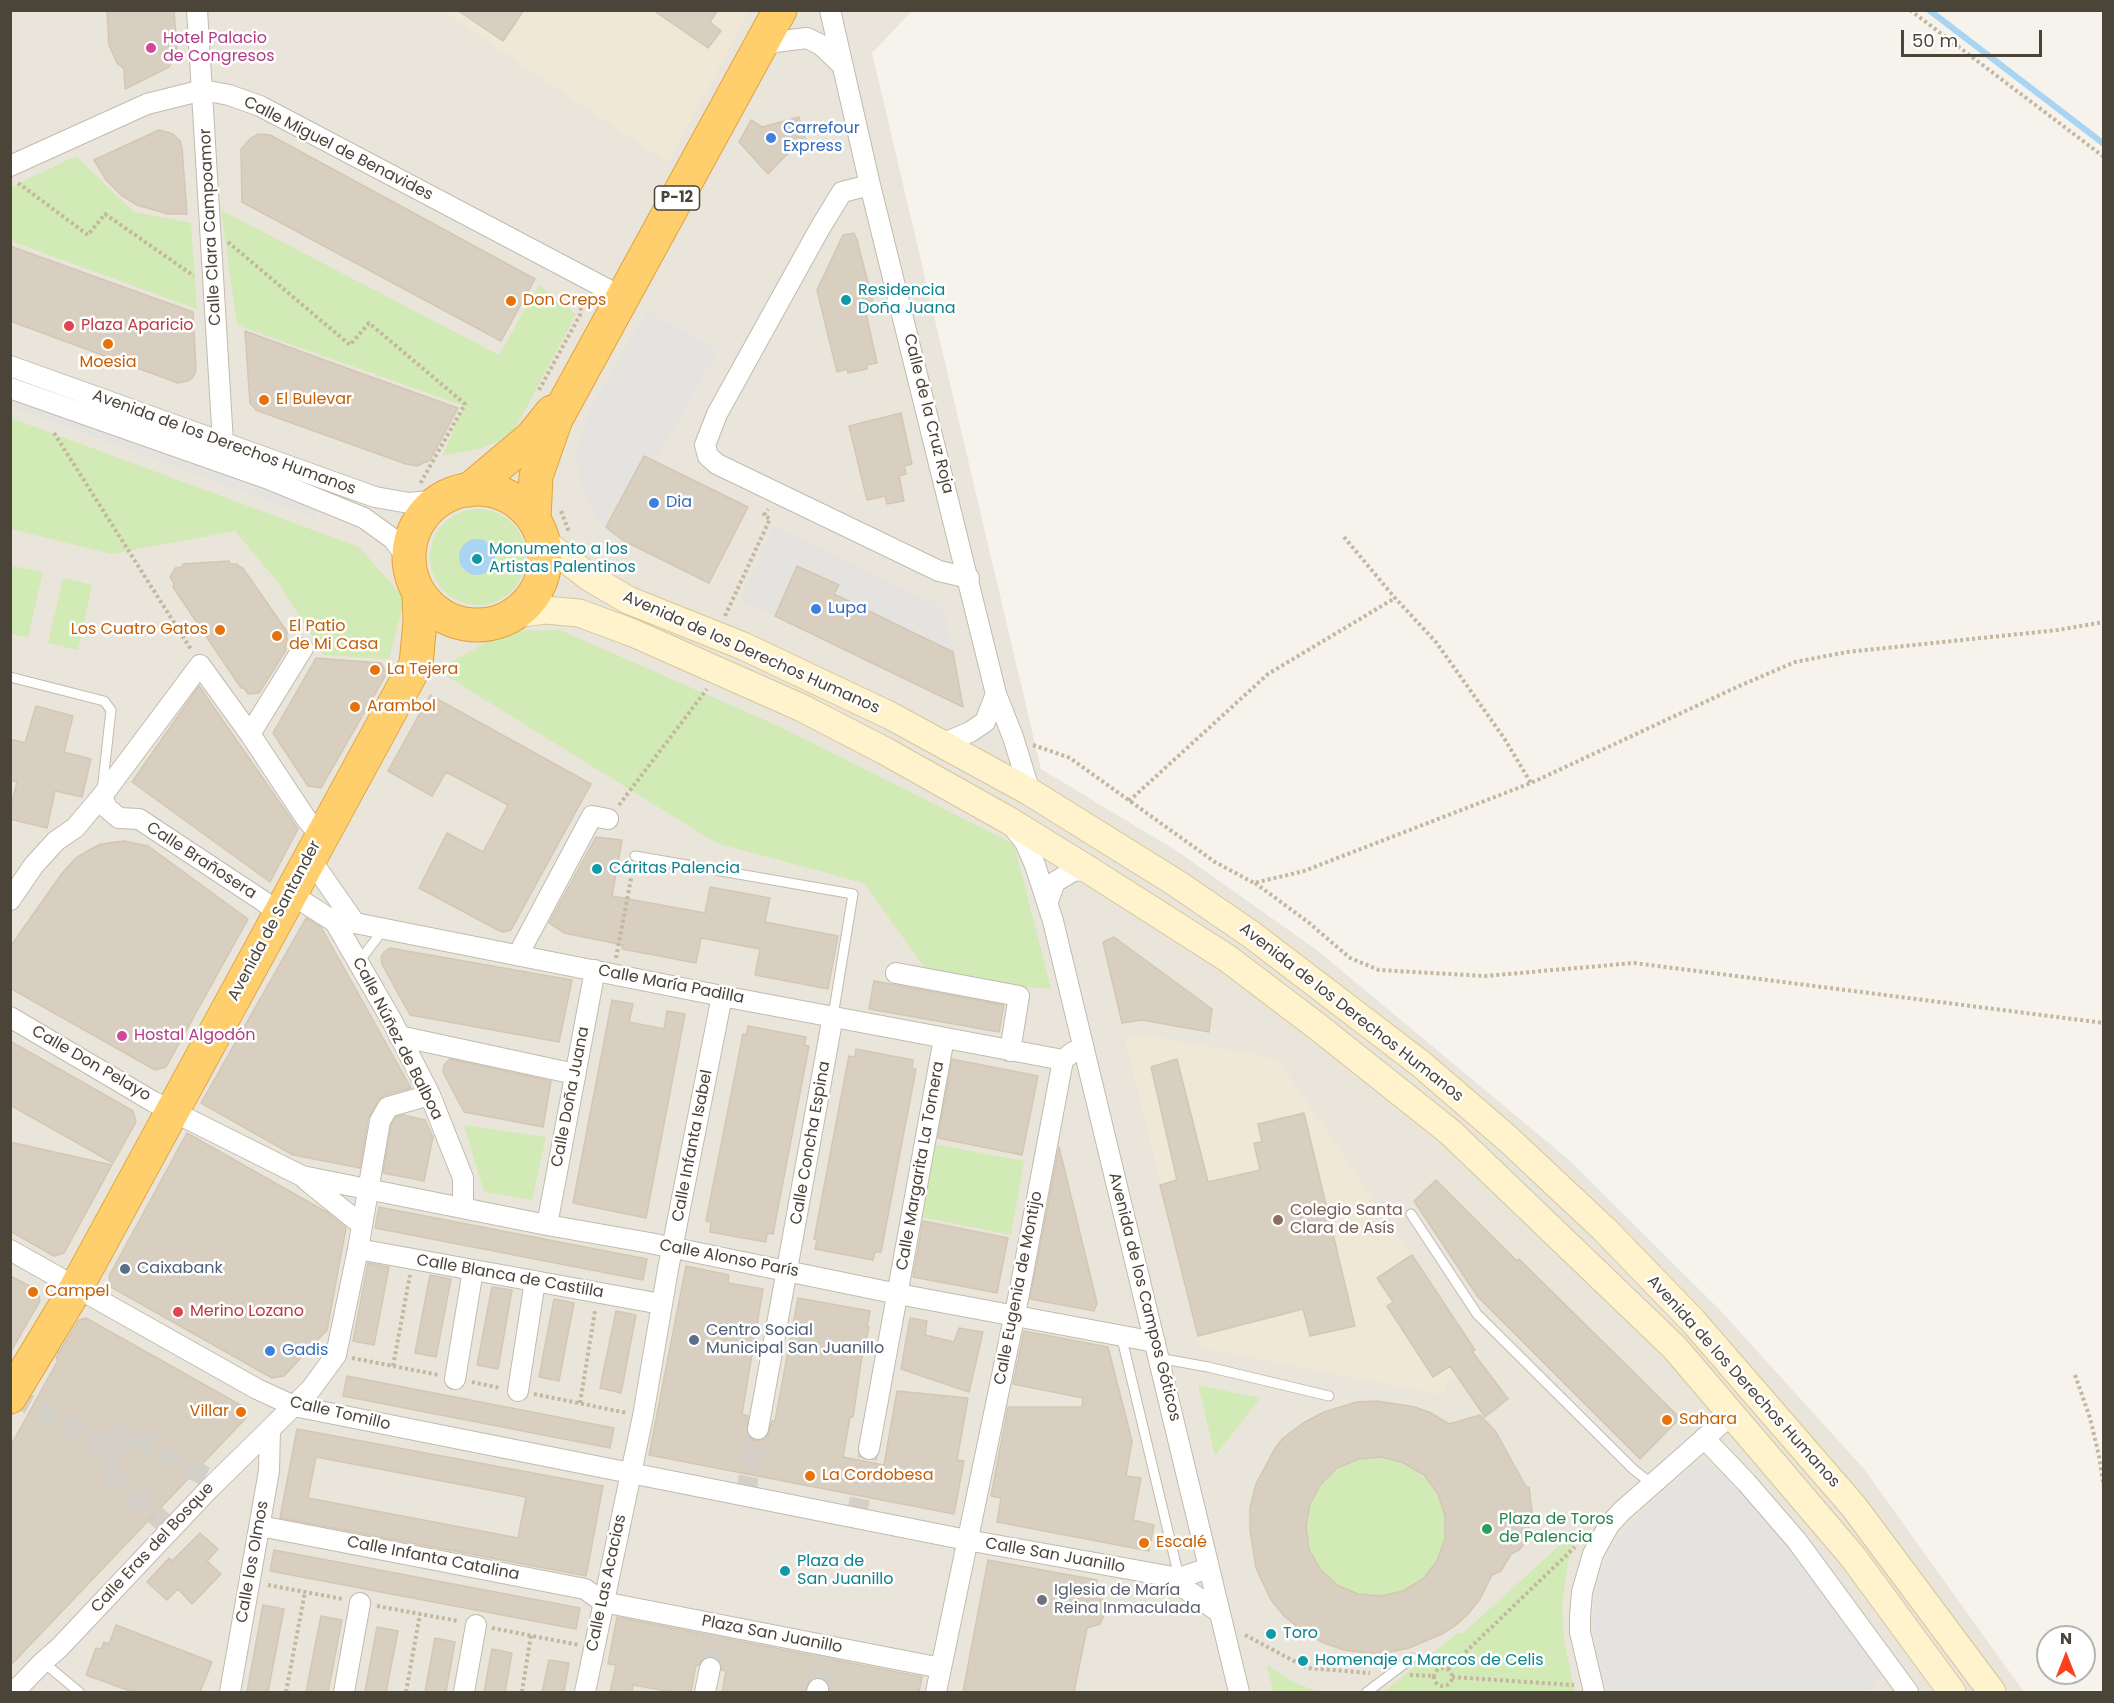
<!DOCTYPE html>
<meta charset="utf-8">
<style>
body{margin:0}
#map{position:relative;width:2114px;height:1703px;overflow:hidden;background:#f6f3ec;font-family:Poppins,sans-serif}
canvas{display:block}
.frame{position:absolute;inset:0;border:12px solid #4b4439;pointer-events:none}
.north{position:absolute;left:2036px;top:1625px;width:60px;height:60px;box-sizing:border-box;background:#fff;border:2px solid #b7b4b0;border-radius:50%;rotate:0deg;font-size:16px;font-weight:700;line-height:24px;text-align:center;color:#4b4439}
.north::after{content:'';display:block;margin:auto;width:21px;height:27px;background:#fc3f1d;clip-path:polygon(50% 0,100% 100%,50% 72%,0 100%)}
.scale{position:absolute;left:1901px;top:30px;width:141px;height:27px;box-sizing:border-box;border:3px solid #4b4439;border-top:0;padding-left:8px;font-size:18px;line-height:21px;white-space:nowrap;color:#4b4439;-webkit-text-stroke:4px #fff;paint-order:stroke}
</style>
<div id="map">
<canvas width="2114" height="1703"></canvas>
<div class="frame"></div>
<div class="north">N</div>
<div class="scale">50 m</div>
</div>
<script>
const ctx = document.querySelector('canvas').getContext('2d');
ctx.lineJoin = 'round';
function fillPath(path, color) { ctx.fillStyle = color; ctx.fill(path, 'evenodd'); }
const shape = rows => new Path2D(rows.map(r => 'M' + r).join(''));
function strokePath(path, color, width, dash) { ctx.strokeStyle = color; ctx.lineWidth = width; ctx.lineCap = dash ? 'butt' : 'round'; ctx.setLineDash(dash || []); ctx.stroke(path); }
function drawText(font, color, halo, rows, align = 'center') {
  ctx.font = font + ' Poppins,sans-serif'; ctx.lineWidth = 5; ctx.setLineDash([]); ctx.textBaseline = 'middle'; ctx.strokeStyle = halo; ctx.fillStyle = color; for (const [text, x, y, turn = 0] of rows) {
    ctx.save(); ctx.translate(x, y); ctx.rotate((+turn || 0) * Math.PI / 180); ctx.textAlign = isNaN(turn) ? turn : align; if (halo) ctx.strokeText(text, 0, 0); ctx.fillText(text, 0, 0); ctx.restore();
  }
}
fillPath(shape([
 [11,10,912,11,872,53,1041,769,1180,853,1318,951,1569,1160,1720,1310,1864,1469,2024,1692,11,1692]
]), '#eae5da');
fillPath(shape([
 [450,10,749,11,668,163,449,15],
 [1143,1035,1278,1059,1483,1362,1461,1380,1448,1379,1444,1395,1201,1348,1125,1038]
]), '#efe8d6');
fillPath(shape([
 [76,156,134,212,191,223,197,309,11,241,11,187],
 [221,210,499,355,539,285,576,314,512,435,482,448,442,456,464,406,237,325],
 [11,418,359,547,405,599,389,659,324,655,277,581,235,531,111,554,11,529],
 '430 557a48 48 0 1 1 96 0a48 48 0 1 1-96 0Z',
 [13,566,43,572,28,637,11,634,10,576],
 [63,578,92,585,78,650,48,643],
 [560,630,776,725,1014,844,1051,989,932,978,864,883,716,843,437,670,506,631],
 [464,1125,546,1137,532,1200,484,1192],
 [935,1144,1024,1161,1011,1235,917,1216],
 [1198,1385,1260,1398,1215,1456],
 '1307 1527a69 69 0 1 1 138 0a69 69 0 1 1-138 0Z',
 [1580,1527,1568,1562,1562,1606,1564,1641,1575,1692,1383,1692,1459,1632,1462,1634],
 [1267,1665,1295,1683,1319,1692,1273,1692]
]), '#d2eab5');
fillPath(shape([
 [647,311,718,350,655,461,644,456,606,527,596,517,587,501,579,478,577,454,582,429,595,401],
 [10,394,316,506,316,518,11,407],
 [774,525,944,608,953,652,834,594,838,585,797,567,775,616,740,601],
 [1703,1461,1710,1464,1719,1473,1723,1469,1805,1568,1884,1670,1873,1686,1863,1692,1607,1692,1597,1653,1593,1620,1596,1589,1612,1547,1637,1516,1695,1464]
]), '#e5e3e0');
fillPath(shape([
 '459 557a18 18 0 1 1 36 0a18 18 0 1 1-36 0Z'
]), '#a9d4f2');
strokePath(shape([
 [1929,10,2104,144]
]), '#a9d4f2', 6);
const building = shape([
 [107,10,174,10,177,51,169,67,125,89,124,69,117,63,109,45,107,10],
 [457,10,524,10,503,41,457,10],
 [653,10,718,10,710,22,721,31,708,48,653,10],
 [799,117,807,144,792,149,768,174,739,142,751,120,762,127,799,117],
 [159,130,173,134,180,141,182,148,187,214,168,214,137,205,121,195,106,180,94,160,159,130],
 [259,134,270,135,535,279,501,341,242,202,241,149,251,138,259,134],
 [854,233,857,240,875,310,866,313,877,363,867,365,867,369,848,373,847,369,837,372,817,290,843,235,854,233],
 [10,246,193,312,196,371,193,377,188,381,178,383,10,321,10,246],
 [245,331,338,365,458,408,430,460,417,466,406,464,275,417,256,410,250,403,245,331],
 [901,413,912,464,904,466,906,474,899,476,904,501,887,504,885,496,867,500,849,426,901,413],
 [644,456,748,507,709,583,622,540,606,527,644,456],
 [229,561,230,564,237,564,240,568,242,567,288,633,286,636,288,641,285,648,286,650,259,693,248,694,244,688,241,688,173,587,174,584,170,577,175,568,182,567,183,564,229,561],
 [797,566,839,585,834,594,953,652,963,707,775,616,797,566],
 [316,658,381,663,387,673,321,788,308,786,273,733,316,658],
 [199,686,298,829,270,882,132,782,199,686],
 [430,695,591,784,511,930,503,932,498,930,419,888,447,833,483,852,508,805,446,772,432,796,388,771,430,695],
 [36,706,73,716,64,752,91,759,82,797,55,791,47,828,10,819,10,809,17,782,10,780,10,739,25,743,36,706],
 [596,837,622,840,612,896,705,913,710,887,770,898,765,922,838,936,828,989,755,975,760,949,701,938,696,963,622,949,623,945,564,933,549,923,596,837],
 [124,841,148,846,248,919,166,1067,155,1070,10,988,10,947,63,872,76,858,91,849,101,844,124,841],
 [306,918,321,927,411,1088,385,1095,378,1101,368,1119,360,1168,293,1155,201,1103,306,918],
 [1114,937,1212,1009,1209,1032,1142,1020,1122,1023,1103,942,1114,937],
 [390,948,572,980,559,1042,410,1015,382,964,381,957,384,952,390,948],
 [874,981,1004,1005,999,1032,869,1009,874,981],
 [612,1000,633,1004,629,1022,664,1029,667,1011,685,1014,646,1218,573,1203,612,1000],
 [748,1026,806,1037,804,1045,809,1046,773,1234,767,1233,766,1242,710,1232,711,1222,706,1221,743,1034,746,1035,748,1026],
 [10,1041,133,1111,136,1122,113,1163,10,1105,10,1041],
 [856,1049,913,1060,912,1068,916,1069,881,1252,875,1252,873,1260,815,1249,817,1240,814,1239,847,1066,849,1056,855,1057,856,1049],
 [450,1059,551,1081,543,1127,464,1112,443,1072,444,1065,450,1059],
 [952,1059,1038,1076,1022,1155,938,1138,952,1059],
 [1177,1059,1208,1182,1260,1170,1254,1143,1262,1142,1258,1124,1304,1113,1355,1326,1310,1336,1303,1309,1198,1336,1160,1185,1177,1180,1151,1067,1177,1059],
 [403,1115,425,1120,433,1137,424,1181,383,1173,391,1125,396,1117,403,1115],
 [187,1133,328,1213,346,1228,327,1330,284,1376,272,1378,111,1287,109,1276,187,1133],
 [10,1142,112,1165,64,1253,54,1256,10,1231,10,1142],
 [1059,1147,1097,1303,1094,1311,1030,1299,1059,1147],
 [1436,1180,1517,1261,1519,1259,1680,1418,1640,1459,1478,1297,1414,1201,1436,1180],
 [379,1207,647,1259,643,1280,375,1228,379,1207],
 [923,1221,1008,1238,997,1293,913,1277,923,1221],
 [1412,1255,1475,1350,1472,1351,1508,1399,1485,1417,1450,1366,1433,1377,1387,1306,1393,1302,1377,1278,1412,1255],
 [368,1263,389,1267,374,1345,353,1341,368,1263],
 [686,1266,729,1275,728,1283,763,1289,742,1414,748,1416,747,1432,750,1438,755,1441,761,1440,767,1437,772,1421,775,1421,798,1298,870,1311,867,1327,869,1327,863,1356,862,1356,855,1404,853,1417,850,1417,843,1457,884,1465,897,1391,968,1398,957,1460,964,1461,954,1514,649,1455,686,1266],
 [430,1275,451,1279,436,1357,415,1353,430,1275],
 [10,1276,38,1290,40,1301,10,1353,10,1276],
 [492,1287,512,1290,498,1369,477,1365,492,1287],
 [554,1299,574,1303,559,1381,539,1377,554,1299],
 [616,1311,636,1315,621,1393,600,1388,616,1311],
 [86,1318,244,1407,246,1418,10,1666,10,1447,58,1360,56,1358,58,1354,79,1320,86,1318],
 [910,1318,927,1321,925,1335,954,1342,959,1328,983,1332,969,1392,901,1369,910,1318],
 [1024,1331,1108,1347,1132,1441,1126,1476,1141,1478,1133,1520,1154,1525,1149,1551,997,1522,1001,1498,991,1496,1008,1407,1082,1407,1083,1398,1013,1384,1024,1331],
 [347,1376,614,1428,610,1448,343,1396,347,1376],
 [1377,1401,1415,1407,1431,1413,1449,1424,1480,1415,1496,1432,1526,1487,1529,1487,1533,1520,1531,1520,1524,1544,1519,1550,1511,1554,1501,1571,1492,1575,1480,1599,1468,1614,1456,1625,1442,1634,1409,1648,1386,1653,1366,1653,1344,1650,1324,1643,1305,1633,1284,1616,1271,1600,1256,1568,1250,1531,1250,1508,1256,1484,1274,1450,1282,1439,1303,1423,1324,1412,1357,1402,1377,1401],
 [1382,1457,1404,1463,1424,1475,1438,1494,1445,1516,1445,1539,1437,1561,1423,1579,1403,1591,1381,1596,1358,1594,1337,1585,1320,1569,1309,1549,1306,1526,1310,1504,1321,1484,1337,1468,1359,1459,1382,1457],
 [297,1429,603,1486,586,1576,280,1518,297,1429],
 [316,1457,526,1497,518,1538,308,1498,316,1457],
 [200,1533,218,1549,207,1561,221,1574,192,1604,178,1589,167,1600,147,1582,169,1558,172,1561,200,1533],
 [274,1550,580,1608,576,1629,270,1571,274,1550],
 [988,1560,1097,1580,1095,1592,1105,1602,1106,1611,1100,1624,1087,1628,1074,1692,963,1692,988,1560],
 [263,1605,284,1609,268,1692,247,1692,263,1605],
 [321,1616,342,1620,328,1692,306,1692,321,1616],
 [617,1617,922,1677,919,1692,829,1692,827,1682,822,1678,816,1677,810,1680,805,1692,722,1692,726,1671,722,1670,718,1659,712,1656,706,1657,698,1666,696,1665,691,1692,672,1692,633,1685,632,1692,610,1692,616,1665,608,1664,617,1617],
 [116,1625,212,1662,200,1692,133,1692,86,1675,96,1648,101,1649,104,1642,109,1644,116,1625],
 [377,1627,398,1631,386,1692,365,1692,377,1627],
 [435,1638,455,1642,446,1692,425,1692,435,1638],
 [492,1649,512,1653,505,1692,484,1692,492,1649],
 [549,1660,569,1663,564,1692,542,1692,549,1660]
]);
fillPath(building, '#d8cfc1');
strokePath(building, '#d3c7b4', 1.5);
strokePath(shape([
 [12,1395,115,1451,126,1432,215,1482],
 [115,1451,103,1468,171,1529],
 [745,1496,758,1429],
 [856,1518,869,1449],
 [710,1668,716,1635],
 [818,1689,824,1656]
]), '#d4d0c8', 20, [20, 10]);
const lane = shape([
 [10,677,104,701,111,710,102,791],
 [635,856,853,894,833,1016],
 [358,963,383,930],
 [1411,1214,1477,1314,1633,1469,1652,1484],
 [1121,1335,1179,1577],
 [1158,1358,1208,1367,1329,1396],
 [43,1662,79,1692],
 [1367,1692,1412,1658]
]);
const street = shape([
 [197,10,223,443],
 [830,10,870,185,996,694,1013,737,1030,792],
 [759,49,775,42,807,38,821,45,841,64],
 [10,166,147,104,203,90,229,95,260,106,622,297],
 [870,185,842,192,820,228,717,414,705,445,708,456,717,464,939,571,969,578],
 [10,366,375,497,409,503,440,500],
 [10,388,266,478,364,518,393,539,408,559],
 [250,734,303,648],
 [942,744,970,732,985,722,996,694],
 [102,796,107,808,119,818,139,819,263,901,280,914],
 [1013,827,1025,842,1035,865,1053,921,1239,1692],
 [311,860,355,923,722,996,1063,1060],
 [291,894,335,922,392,1021,430,1095,463,1178,463,1208],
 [10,900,34,865,56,841,75,828,102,796,200,665,250,734,305,817,321,837],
 [1048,901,1055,882,1073,871,1089,870],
 [518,955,592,816,608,819],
 [896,973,1019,996,1010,1051],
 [10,1017,152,1101,302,1176,547,1225,650,1243,898,1294,1155,1342],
 [399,1036,575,1074],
 [306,1180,362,1225],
 [547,1225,595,970],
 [358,1249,661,1304],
 [10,1250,257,1389,294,1406,967,1540,1179,1578,1209,1568],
 [455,1379,473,1270],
 [518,1391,535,1281],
 [758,1429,833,1016],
 [1704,1438,1746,1482,1797,1541,1908,1692],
 [869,1449,944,1038],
 [260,1526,585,1589,603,1602,941,1668],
 [1179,1578,1184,1588,1219,1612],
 [14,1692,43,1662,59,1648,209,1489,311,1389,336,1355,358,1249,380,1121,388,1107,430,1095],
 [230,1692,269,1471,270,1430],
 [344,1692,360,1603],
 [464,1692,476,1625],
 [585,1692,643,1416,668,1269,722,996],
 [705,1692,710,1668],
 [817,1692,818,1689],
 [936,1692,1020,1289,1063,1060,1073,1052],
 [1594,1692,1580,1632,1580,1617,1582,1592,1593,1554,1609,1525,1622,1511,1732,1414]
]);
const secondary = shape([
 [544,542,589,577,628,600,743,646,891,716,1030,792,1176,883,1252,935,1421,1064,1508,1139,1605,1230,1693,1321,1854,1507,1992,1692],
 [515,614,545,610,579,613,633,633,802,708,885,751,1008,820,1089,870,1227,958,1318,1027,1450,1132,1675,1348,1853,1557,1952,1692]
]);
const highway = shape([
 '409 557a68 68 0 1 1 136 0a68 68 0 1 1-136 0Z',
 [469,490,531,438,552,412],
 [534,519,536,476,556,419,780,10],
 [10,1397,76,1288,416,664,420,622,419,594]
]);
strokePath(lane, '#c2bbae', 11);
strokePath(street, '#c2bbae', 22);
strokePath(secondary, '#d6c79b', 29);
strokePath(highway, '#e0a43c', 35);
strokePath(shape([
 [1910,10,2104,157],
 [18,183,88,235,105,214,194,276],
 [228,242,350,345,369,323,465,404,420,484],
 [539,390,580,315,582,300,578,295],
 [54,433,192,651],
 [561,511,569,532],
 [1344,537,1395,598,1436,642,1504,738,1531,783],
 [725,616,770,519,764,515,768,509],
 [1033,745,1070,758,1215,862,1254,883,1304,871,1531,783,1737,687,1795,662,1847,652,2058,630,2104,622],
 [1129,801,1268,674,1395,598],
 [619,805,707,689],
 [1255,883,1308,922,1350,958,1379,970,1485,976,1634,963,2104,1023],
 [616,958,633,868],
 [352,1358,439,1375],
 [393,1366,410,1275],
 [2075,1375,2090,1418,2099,1456,2104,1488],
 [472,1382,500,1388],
 [534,1394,627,1413],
 [580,1403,595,1311],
 [268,1585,343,1599],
 [377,1606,458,1621],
 [492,1628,579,1645],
 [1245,1635,1307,1668,1370,1673],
 '1434 1677a9 9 0 1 1 18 0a9 9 0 1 1-18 0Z',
 [1448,1669,1575,1547],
 [1410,1675,1434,1676],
 [1452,1677,1574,1685],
 [286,1692,305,1592],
 [406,1692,420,1614],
 [522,1692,531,1635]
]), '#c4b79f', 4, [3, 3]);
strokePath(lane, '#fff', 9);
strokePath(street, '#fff', 20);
strokePath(secondary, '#fff3cd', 27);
strokePath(highway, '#ffcf6e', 33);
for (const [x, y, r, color] of [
 [151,48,6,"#d1479c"],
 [771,138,6,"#3f7fe0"],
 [846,300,6,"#0f9aa8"],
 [511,301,6,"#e8710a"],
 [69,326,6,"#e0444e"],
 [108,344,6,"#e8710a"],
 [264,400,6,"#e8710a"],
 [654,503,6,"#3f7fe0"],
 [477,559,6,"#0f9aa8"],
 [816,609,6,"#3f7fe0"],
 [220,630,6,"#e8710a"],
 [277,636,6,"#e8710a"],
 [375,670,6,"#e8710a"],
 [355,707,6,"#e8710a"],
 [597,869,6,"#0f9aa8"],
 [122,1036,6,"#d1479c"],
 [1278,1220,6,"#8d6e63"],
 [125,1269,6,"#5c6f8a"],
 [33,1292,6,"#e8710a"],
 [178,1312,6,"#e0444e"],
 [694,1340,6,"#5c6f8a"],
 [270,1351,6,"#3f7fe0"],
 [241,1412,6,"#e8710a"],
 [1667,1420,6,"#e8710a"],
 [810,1476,6,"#e8710a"],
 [1487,1529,6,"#2e9e5b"],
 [1144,1543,6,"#e8710a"],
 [785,1571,6,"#0f9aa8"],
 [1042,1600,6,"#6b7280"],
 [1271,1634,6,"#0f9aa8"],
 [1303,1661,6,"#0f9aa8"]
]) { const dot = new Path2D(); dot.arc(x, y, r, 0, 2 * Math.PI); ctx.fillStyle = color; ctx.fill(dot); strokePath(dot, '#fff', 2); }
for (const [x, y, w] of [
 [677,198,45]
]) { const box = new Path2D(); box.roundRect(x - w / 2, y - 12, w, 24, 4.5); ctx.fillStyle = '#fff'; ctx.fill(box); strokePath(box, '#4b4439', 1.5); }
drawText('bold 15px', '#4b4439', null, [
 ["P-12",677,198]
]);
drawText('16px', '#b23c85', '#fff', [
 ["Hotel Palacio",163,39],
 ["de Congresos",163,57],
 ["Hostal Algodón",134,1036]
], 'left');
drawText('16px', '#366cbe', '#fff', [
 ["Carrefour",783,129],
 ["Express",783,147],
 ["Dia",666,503],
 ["Lupa",828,609],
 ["Gadis",282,1351]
], 'left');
drawText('16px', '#4b4439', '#fff', [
 ["Calle Miguel de Benavides",338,149,27],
 ["Calle Clara Campoamor",211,227,-93],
 ["Calle de la Cruz Roja",928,414,76],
 ["Avenida de los Derechos Humanos",224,443,20],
 ["Avenida de los Derechos Humanos",751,653,24],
 ["Calle Brañosera",201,861,33],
 ["Avenida de Santander",275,921,-62],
 ["Calle María Padilla",671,985,11],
 ["Avenida de los Derechos Humanos",1351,1013,38],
 ["Calle Núñez de Balboa",397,1039,63],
 ["Calle Don Pelayo",91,1064,30],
 ["Calle Doña Juana",571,1097,-79],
 ["Calle Concha Espina",811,1143,-80],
 ["Calle Infanta Isabel",693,1146,-79],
 ["Calle Margarita La Tornera",921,1166,-80],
 ["Calle Alonso París",729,1259,11],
 ["Calle Blanca de Castilla",510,1277,10],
 ["Calle Eugenia de Montijo",1019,1288,-79],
 ["Avenida de los Campos Góticos",1144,1297,76],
 ["Avenida de los Derechos Humanos",1743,1382,48],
 ["Calle Tomillo",340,1414,13],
 ["Calle Eras del Bosque",153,1548,-47],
 ["Calle San Juanillo",1055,1556,10],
 ["Calle Infanta Catalina",433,1559,11],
 ["Calle los Olmos",253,1562,-80],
 ["Calle Las Acacias",607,1583,-78],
 ["Plaza San Juanillo",772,1635,11]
]);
drawText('16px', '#0d838f', '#fff', [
 ["Residencia",858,291],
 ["Doña Juana",858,309],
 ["Monumento a los",489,550],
 ["Artistas Palentinos",489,568],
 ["Cáritas Palencia",609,869],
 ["Plaza de",797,1562],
 ["San Juanillo",797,1580],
 ["Toro",1283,1634],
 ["Homenaje a Marcos de Celis",1315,1661]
], 'left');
drawText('16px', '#c56008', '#fff', [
 ["Don Creps",523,301],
 ["Moesia",108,363,"center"],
 ["El Bulevar",276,400],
 ["El Patio",289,627],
 ["de Mi Casa",289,645],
 ["Los Cuatro Gatos",208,630,"right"],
 ["La Tejera",387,670],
 ["Arambol",367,707],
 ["Campel",45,1292],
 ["Villar",229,1412,"right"],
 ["Sahara",1679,1420],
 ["La Cordobesa",822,1476],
 ["Escalé",1156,1543]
], 'left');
drawText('16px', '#be3a42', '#fff', [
 ["Plaza Aparicio",81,326],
 ["Merino Lozano",190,1312]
], 'left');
drawText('16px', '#785e54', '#fff', [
 ["Colegio Santa",1290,1211],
 ["Clara de Asís",1290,1229]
], 'left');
drawText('16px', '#4e5e75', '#fff', [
 ["Caixabank",137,1269],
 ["Centro Social",706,1331],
 ["Municipal San Juanillo",706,1349]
], 'left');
drawText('16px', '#27864d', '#fff', [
 ["Plaza de Toros",1499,1520],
 ["de Palencia",1499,1538]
], 'left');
drawText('16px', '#5b616d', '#fff', [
 ["Iglesia de María",1054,1591],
 ["Reina Inmaculada",1054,1609]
], 'left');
</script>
